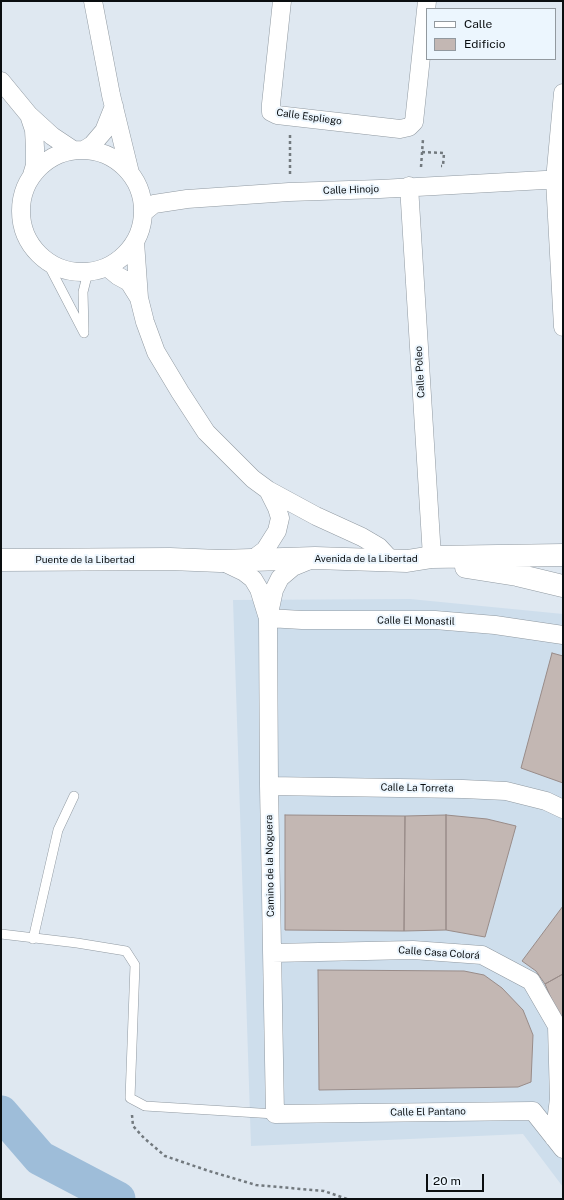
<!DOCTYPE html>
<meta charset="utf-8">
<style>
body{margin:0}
#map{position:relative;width:564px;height:1200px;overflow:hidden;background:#dfe8f1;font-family:"Public Sans",sans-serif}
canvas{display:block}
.frame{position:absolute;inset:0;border:2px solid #0a0e10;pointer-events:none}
.legend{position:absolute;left:426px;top:8px;width:130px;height:52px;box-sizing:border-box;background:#ecf6fe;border:1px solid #92999f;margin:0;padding:5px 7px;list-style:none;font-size:12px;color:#0a0e10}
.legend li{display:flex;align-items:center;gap:8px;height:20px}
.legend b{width:20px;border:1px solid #92999f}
.scale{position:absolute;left:426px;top:1174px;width:58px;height:18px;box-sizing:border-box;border:2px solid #0a0e10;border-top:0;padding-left:5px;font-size:12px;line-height:14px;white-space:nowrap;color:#0a0e10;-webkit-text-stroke:3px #ecf6fe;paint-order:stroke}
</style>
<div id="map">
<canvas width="564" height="1200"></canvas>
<div class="frame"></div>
<ul class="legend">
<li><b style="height:5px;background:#fff"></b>Calle</li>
<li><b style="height:11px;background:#c3b7b3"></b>Edificio</li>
</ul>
<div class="scale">20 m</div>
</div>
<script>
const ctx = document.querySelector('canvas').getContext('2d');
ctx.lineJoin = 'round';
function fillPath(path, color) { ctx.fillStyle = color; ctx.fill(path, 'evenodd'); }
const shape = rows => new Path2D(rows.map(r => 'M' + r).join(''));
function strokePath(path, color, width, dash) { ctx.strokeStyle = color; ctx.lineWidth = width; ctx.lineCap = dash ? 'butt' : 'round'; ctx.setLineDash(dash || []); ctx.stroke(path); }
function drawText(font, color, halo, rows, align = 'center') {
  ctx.font = font + ' "Public Sans",sans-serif'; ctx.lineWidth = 4; ctx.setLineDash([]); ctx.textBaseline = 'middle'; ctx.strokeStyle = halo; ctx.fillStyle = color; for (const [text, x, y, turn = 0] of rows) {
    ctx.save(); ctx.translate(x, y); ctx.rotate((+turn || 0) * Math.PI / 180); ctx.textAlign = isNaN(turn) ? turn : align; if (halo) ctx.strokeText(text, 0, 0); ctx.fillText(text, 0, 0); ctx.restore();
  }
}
fillPath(shape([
 [410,599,563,614,563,1187,523,1134,251,1146,233,600]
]), '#cedeec');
strokePath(shape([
 [1,1113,40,1158,118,1199]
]), '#9ebdd9', 35);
const building = shape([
 [552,653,563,656,563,783,521,768,552,653],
 [285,815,405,816,404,931,285,930,285,815],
 [446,815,487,819,516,826,485,937,446,930,446,815],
 [446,815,446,930,404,931,405,816,446,815],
 [563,906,563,974,545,984,536,971,522,961,563,906],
 [318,970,464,971,484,975,502,988,523,1010,533,1035,531,1082,518,1087,319,1090,318,970],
 [563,974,563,1026,545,984,563,974]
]);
fillPath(building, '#c3b7b3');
strokePath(building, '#998c89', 1);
const service = shape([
 [47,262,84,333],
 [84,330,83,292,88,272],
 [1,934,77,943,126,951,135,965,130,1098,145,1106,275,1114],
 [33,939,58,830,74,796]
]);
const minor = shape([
 [93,1,111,95,130,173],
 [282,1,271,104,271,112,277,115,400,129,409,127,414,122,427,1],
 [1,81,29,115,52,136,73,150],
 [563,93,555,180,563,327],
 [29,115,34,130,35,148,35,165,32,175],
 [84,150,92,145,104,131,114,106],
 '21 211a61 61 0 1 1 122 0a61 61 0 1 1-122 0Z',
 [409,186,432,557],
 [143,213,154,204,187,199,289,192,380,189,563,179],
 [135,242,139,298,145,322,156,352,180,392,206,432,253,479,268,490,316,516,362,537,379,547,391,560],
 [107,267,118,276,129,282,139,298],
 [253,559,265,550,277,531,280,518,277,508,268,490],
 [310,560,293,567,280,578,274,590,268,618,269,786,275,1114,533,1111,563,1149],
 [221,561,244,572,253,579,259,589,267,615],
 [268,618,302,620,435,620,495,625,563,635],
 [269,786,463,789,506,791,546,801,563,809],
 [272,953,413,950,482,955,531,981,557,1026,559,1099,554,1138]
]);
const tertiary = shape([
 [1,560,170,559,220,561,315,558,407,561,432,557,563,555],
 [466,567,517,575,563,586]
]);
strokePath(service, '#9099a1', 10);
strokePath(minor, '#9099a1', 19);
strokePath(tertiary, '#9099a1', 23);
strokePath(shape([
 [422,152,444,153,443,166,441,166],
 [421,167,423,139],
 [290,174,290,135],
 [132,1115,133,1126,144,1138,165,1156,209,1171,256,1185,324,1191,347,1199]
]), '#72797e', 2.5, [3, 3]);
strokePath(service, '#fff', 9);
strokePath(minor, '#fff', 18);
strokePath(tertiary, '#fff', 22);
drawText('10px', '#0a0e10', '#ecf6fe', [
 ["Calle Espliego",309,117,8],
 ["Calle Hinojo",351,190,-2],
 ["Calle Poleo",420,372,-93],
 ["Avenida de la Libertad",366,559],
 ["Puente de la Libertad",85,560],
 ["Calle El Monastil",416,621,1],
 ["Calle La Torreta",417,788,1],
 ["Camino de la Noguera",270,866,-91],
 ["Calle Casa Colorá",439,953,4],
 ["Calle El Pantano",428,1112,-1]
]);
</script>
